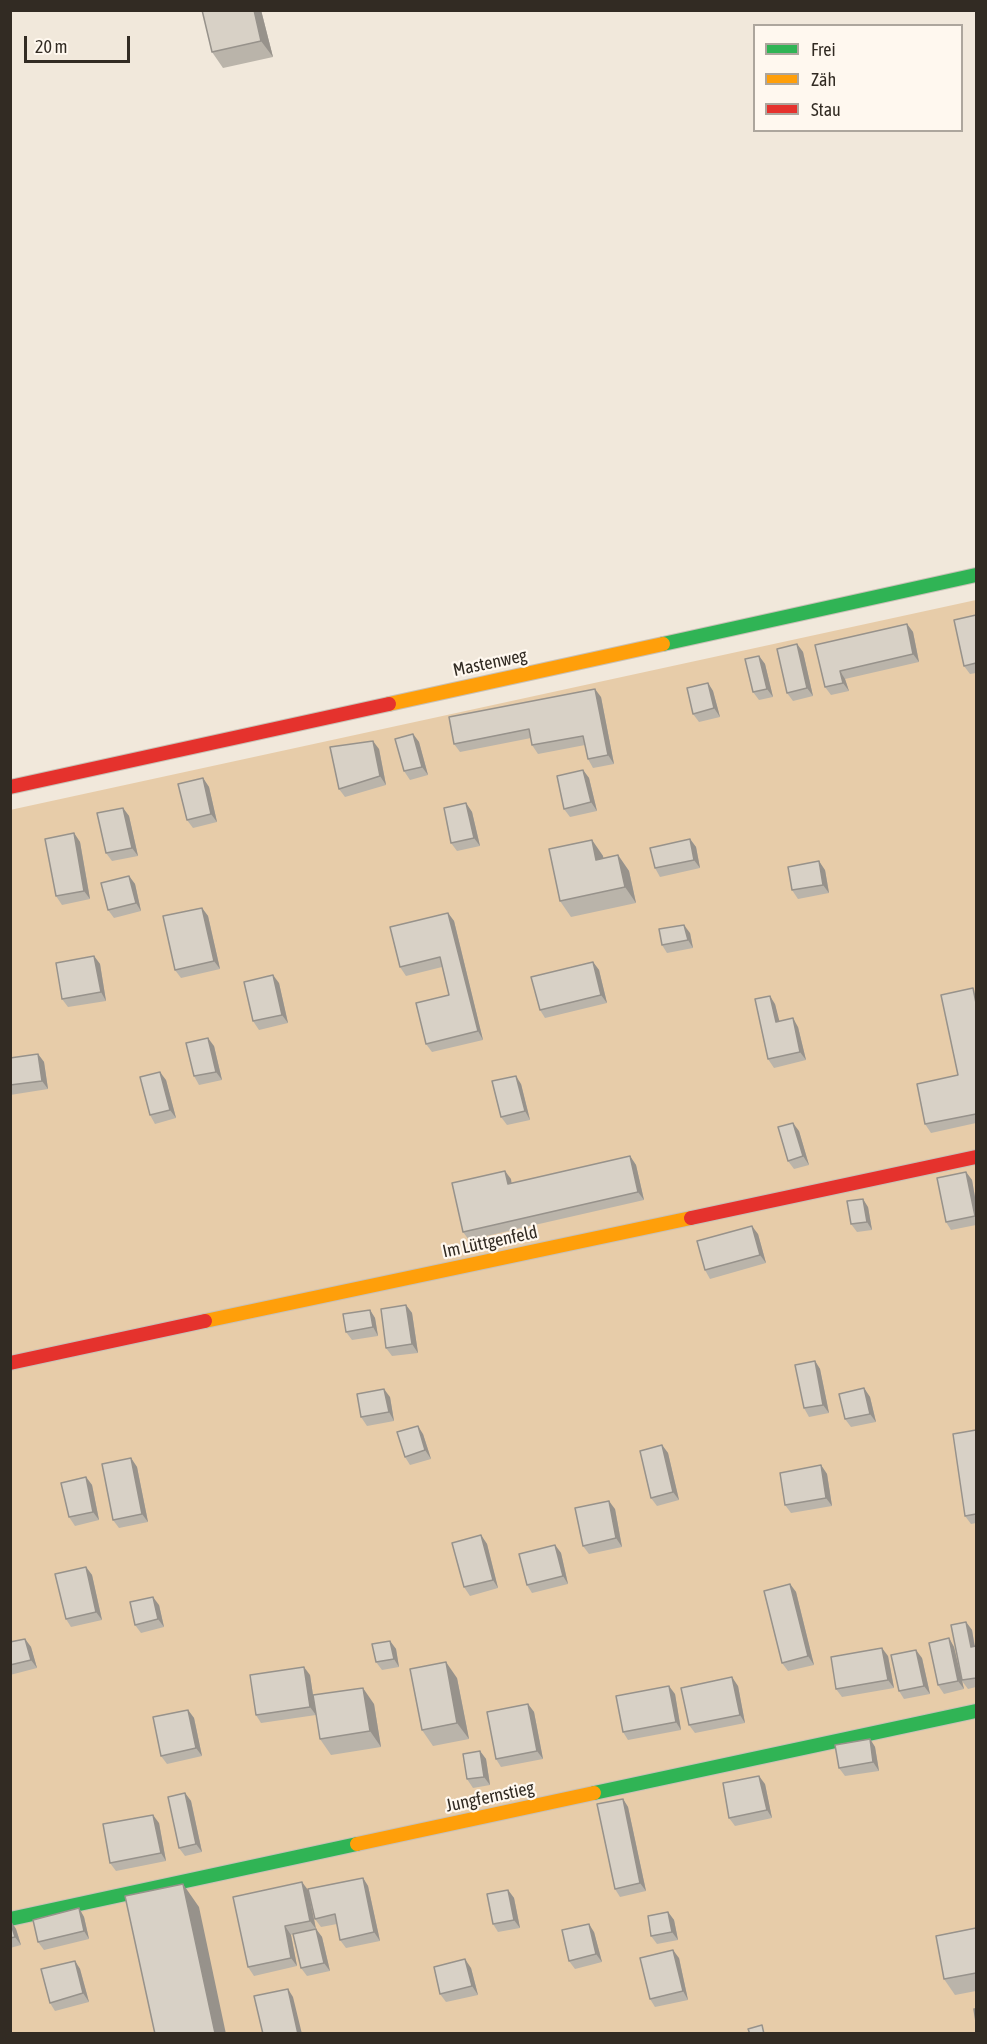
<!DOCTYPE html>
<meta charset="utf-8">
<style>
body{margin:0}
#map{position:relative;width:987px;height:2044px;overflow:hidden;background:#f1e8db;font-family:"Asap Condensed",sans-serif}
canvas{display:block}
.frame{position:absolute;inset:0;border:12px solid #322b23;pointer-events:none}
.legend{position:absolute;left:753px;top:24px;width:210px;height:108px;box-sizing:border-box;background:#fff8ef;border:2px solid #ada69d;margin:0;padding:8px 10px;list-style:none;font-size:18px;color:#322b23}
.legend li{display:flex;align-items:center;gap:12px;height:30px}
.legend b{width:30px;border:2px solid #ada69d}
.scale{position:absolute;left:24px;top:36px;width:106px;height:27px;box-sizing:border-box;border:3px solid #322b23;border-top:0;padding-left:8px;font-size:18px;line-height:21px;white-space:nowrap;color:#322b23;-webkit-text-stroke:4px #fff8ef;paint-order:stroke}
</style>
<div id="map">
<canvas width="987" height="2044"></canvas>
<div class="frame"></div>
<ul class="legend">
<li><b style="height:8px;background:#30b455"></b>Frei</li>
<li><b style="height:8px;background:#ff9f0a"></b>Zäh</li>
<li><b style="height:8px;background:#e5322d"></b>Stau</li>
</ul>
<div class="scale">20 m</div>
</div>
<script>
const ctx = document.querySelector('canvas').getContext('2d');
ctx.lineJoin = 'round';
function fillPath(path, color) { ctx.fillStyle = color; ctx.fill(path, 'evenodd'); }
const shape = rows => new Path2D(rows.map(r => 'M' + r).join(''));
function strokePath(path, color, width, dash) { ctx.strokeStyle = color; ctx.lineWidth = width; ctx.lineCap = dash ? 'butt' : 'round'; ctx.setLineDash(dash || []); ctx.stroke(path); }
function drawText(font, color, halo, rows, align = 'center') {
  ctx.font = font + ' "Asap Condensed",sans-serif'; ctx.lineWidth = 4.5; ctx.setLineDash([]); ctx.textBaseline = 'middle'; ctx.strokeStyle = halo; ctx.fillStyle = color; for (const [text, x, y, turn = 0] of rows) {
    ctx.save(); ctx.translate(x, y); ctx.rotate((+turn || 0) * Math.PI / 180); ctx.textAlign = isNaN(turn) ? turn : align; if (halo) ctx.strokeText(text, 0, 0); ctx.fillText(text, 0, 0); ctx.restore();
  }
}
fillPath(shape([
 [976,600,976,2033,11,2033,10,810]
]), '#e7cca9');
const fast = shape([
 [663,644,976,575],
 [594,1793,976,1711],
 [10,1919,357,1844]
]);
const slow = shape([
 [389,704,663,644],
 [205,1321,691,1218],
 [357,1844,594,1793]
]);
const jam = shape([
 [10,787,389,704],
 [691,1218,976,1157],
 [10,1363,205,1321]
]);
strokePath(fast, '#c8c1b7', 16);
strokePath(slow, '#c8c1b7', 16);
strokePath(jam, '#c8c1b7', 16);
strokePath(fast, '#30b455', 14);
strokePath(slow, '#ff9f0a', 14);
strokePath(jam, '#e5322d', 14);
fillPath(shape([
 [202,10,261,10,273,57,223,68,212,52],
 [976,615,976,673,970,674,964,666],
 [907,624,913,632,919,662,845,679,849,691,831,695,825,687,815,645],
 [797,644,803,652,813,696,793,701,787,693],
 [759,656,765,664,773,697,759,700,753,692],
 [708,683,713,691,720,717,699,722,693,714],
 [601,697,614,764,593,768,588,759,585,745,538,754,532,745,531,738,460,752,454,744],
 [413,734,419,742,428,775,410,780,404,771],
 [379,749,386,785,345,797,339,789],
 [583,770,589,778,597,811,570,817,564,809],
 [203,778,209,787,217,822,193,828,187,820],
 [466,803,472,812,480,846,457,851,451,843],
 [123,808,129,816,138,856,112,861,106,853],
 [74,833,80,842,90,899,62,905,56,896],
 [690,839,696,847,700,868,660,877,655,868],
 [592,840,603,856,603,858,618,855,629,871,636,903,571,917,560,901],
 [825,870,829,893,798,899,792,890],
 [129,876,135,884,141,911,114,918,108,910],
 [202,908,208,916,220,969,181,978,175,970],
 [448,913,454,921,483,1040,432,1052,426,1044,449,995,442,967,406,976,400,967],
 [690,933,693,948,667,953,662,945],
 [94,956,100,964,106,1001,68,1007,62,999],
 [593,962,599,970,607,1003,545,1018,540,1010],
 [279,983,288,1023,259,1030,253,1021],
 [976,993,976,1123,931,1133,925,1124,958,1075],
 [775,1004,779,1022,798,1027,806,1060,774,1068,768,1059],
 [214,1046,222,1080,199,1085,194,1076],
 [38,1054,44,1062,48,1089,10,1095,10,1058],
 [166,1080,176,1118,155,1124,150,1115],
 [521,1084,530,1120,507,1125,501,1117],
 [799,1131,809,1165,794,1169,788,1161],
 [630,1156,636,1165,644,1200,469,1240,463,1232,511,1179,511,1184],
 [966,1172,972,1180,976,1203,976,1225,951,1230,946,1222],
 [868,1207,872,1230,857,1232,851,1224],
 [758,1234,766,1263,710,1279,705,1270],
 [406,1305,412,1313,418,1353,392,1356,386,1348],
 [370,1310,375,1318,378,1336,352,1340,346,1332],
 [815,1361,820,1369,829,1413,809,1417,804,1408],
 [864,1388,870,1397,876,1422,851,1427,845,1419],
 [390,1397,394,1421,367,1426,361,1417],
 [976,1430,976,1523,971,1524,965,1516],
 [423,1434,431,1459,410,1465,405,1457],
 [662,1445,668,1453,679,1500,657,1506,651,1498],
 [131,1458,137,1467,148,1522,119,1528,113,1520],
 [821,1465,827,1474,832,1506,791,1513,785,1505],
 [86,1477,92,1485,99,1520,75,1526,69,1517],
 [615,1509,622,1547,589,1554,583,1546],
 [481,1535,487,1544,498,1588,470,1596,464,1587],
 [555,1545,561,1553,568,1584,532,1593,527,1585],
 [86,1567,92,1575,102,1620,71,1627,66,1619],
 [790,1584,796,1592,814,1665,788,1671,782,1663],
 [159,1605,164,1627,141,1633,135,1625],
 [966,1622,972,1630,975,1646,976,1646,976,1687,968,1689,962,1681,964,1689,944,1694,938,1685,949,1638,954,1647,961,1677],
 [25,1639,31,1647,37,1668,10,1675,10,1642],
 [390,1641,396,1649,399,1667,382,1670,376,1662],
 [888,1656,894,1688,842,1697,836,1689],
 [922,1658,930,1694,904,1699,899,1691],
 [310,1675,313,1695,374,1704,381,1747,331,1755,320,1739,316,1715,261,1723,256,1715],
 [457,1678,469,1739,433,1746,422,1730],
 [738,1686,745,1723,695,1733,689,1725],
 [675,1694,681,1730,628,1740,623,1732],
 [528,1704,534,1712,543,1759,501,1767,496,1759],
 [188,1710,194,1718,202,1756,167,1764,161,1756],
 [870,1739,875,1747,879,1771,845,1776,839,1768],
 [480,1751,486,1759,490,1785,473,1788,467,1779],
 [765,1784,772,1818,735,1826,729,1818],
 [185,1793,191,1801,202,1852,185,1856,179,1848],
 [623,1799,628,1807,646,1891,620,1897,615,1889],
 [159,1823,166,1861,116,1871,110,1863],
 [363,1878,368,1886,380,1941,346,1948,340,1940,337,1924,321,1927,315,1919],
 [308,1890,316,1929,322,1937,330,1971,307,1976,301,1968,293,1934,291,1935,297,1966,254,1976,248,1967],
 [508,1890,514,1898,520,1928,498,1932,493,1924],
 [79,1908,84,1917,89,1939,44,1950,38,1942],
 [668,1912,674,1920,678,1940,657,1944,651,1936],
 [10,1921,16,1929,21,1945,10,1948],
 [976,1928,976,1991,955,1995,944,1979],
 [594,1932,602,1962,575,1969,569,1961],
 [679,1958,688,2000,655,2007,650,1999],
 [75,1961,80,1969,89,2002,55,2011,50,2003],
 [471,1968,478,1995,446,2002,440,1994]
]), '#bab4aa');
fillPath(shape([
 [254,10,261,10,273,57,261,41],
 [907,624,913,632,919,662,913,654],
 [797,644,803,652,813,696,807,688],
 [759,656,765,664,773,697,767,689],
 [840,671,845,679,849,691,843,683],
 [708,683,713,691,720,717,714,708],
 [595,689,601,697,614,764,608,755],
 [413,734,419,742,428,775,422,767],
 [373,741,379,749,386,785,380,776],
 [583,770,589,778,597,811,591,802],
 [203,778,209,787,217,822,211,814],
 [466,803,472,812,480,846,474,838],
 [123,808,129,816,138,856,132,848],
 [74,833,80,842,90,899,84,891],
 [690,839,696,847,700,868,694,860],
 [592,840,603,856,607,876,596,860],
 [618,855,629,871,636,903,625,887],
 [819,861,825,870,829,893,823,885],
 [129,876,135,884,141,911,136,903],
 [202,908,208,916,220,969,214,961],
 [448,913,454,921,483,1040,478,1031],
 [684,925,690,933,693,948,688,940],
 [94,956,100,964,106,1001,101,992],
 [593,962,599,970,607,1003,601,995],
 [273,975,279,983,288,1023,282,1015],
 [770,996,775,1004,782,1031,776,1022],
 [793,1018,798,1027,806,1060,800,1052],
 [208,1038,214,1046,222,1080,216,1072],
 [38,1054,44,1062,48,1089,42,1081],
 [160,1072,166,1080,176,1118,170,1110],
 [516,1076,521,1084,530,1120,525,1111],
 [793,1123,799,1131,809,1165,803,1156],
 [630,1156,636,1165,644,1200,638,1192],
 [505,1171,511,1179,513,1193,508,1184],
 [966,1172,972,1180,976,1203,976,1218,975,1216],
 [863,1199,868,1207,872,1230,867,1222],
 [752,1226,758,1234,766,1263,760,1255],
 [406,1305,412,1313,418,1353,412,1344],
 [370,1310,375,1318,378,1336,373,1327],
 [815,1361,820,1369,829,1413,823,1405],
 [864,1388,870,1397,876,1422,870,1414],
 [384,1389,390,1397,394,1421,389,1412],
 [418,1426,423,1434,431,1459,425,1450],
 [662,1445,668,1453,679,1500,673,1492],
 [131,1458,137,1467,148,1522,142,1514],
 [821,1465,827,1474,832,1506,826,1498],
 [86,1477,92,1485,99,1520,93,1512],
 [609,1501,615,1509,622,1547,616,1538],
 [481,1535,487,1544,498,1588,493,1580],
 [555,1545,561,1553,568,1584,563,1576],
 [86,1567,92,1575,102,1620,96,1612],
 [790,1584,796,1592,814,1665,808,1656],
 [153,1597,159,1605,164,1627,158,1619],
 [966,1622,972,1630,976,1655,971,1647],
 [949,1638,954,1647,964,1689,958,1681],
 [25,1639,31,1647,37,1668,31,1660],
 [390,1641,396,1649,399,1667,394,1659],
 [882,1648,888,1656,894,1688,888,1680],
 [916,1650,922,1658,930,1694,924,1686],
 [446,1662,457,1678,469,1739,457,1723],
 [304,1667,310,1675,316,1715,310,1707],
 [732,1677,738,1686,745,1723,740,1715],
 [669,1686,675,1694,681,1730,676,1722],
 [363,1688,374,1704,381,1747,370,1731],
 [528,1704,534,1712,543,1759,537,1751],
 [188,1710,194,1718,202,1756,196,1748],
 [870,1739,875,1747,879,1771,873,1762],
 [480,1751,486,1759,490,1785,484,1777],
 [759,1776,765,1784,772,1818,767,1810],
 [185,1793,191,1801,202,1852,196,1844],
 [623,1799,628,1807,646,1891,640,1883],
 [153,1815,159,1823,166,1861,161,1853],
 [363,1878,368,1886,380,1941,374,1932],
 [302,1882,308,1890,316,1929,310,1921],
 [183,1884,199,1907,226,2034,215,2033],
 [508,1890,514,1898,520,1928,514,1920],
 [79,1908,84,1917,89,1939,84,1931],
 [668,1912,674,1920,678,1940,672,1932],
 [11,1921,16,1929,21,1945,15,1937],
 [589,1924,594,1932,602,1962,596,1954],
 [285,1926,291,1935,297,1966,291,1958],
 [316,1929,322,1937,330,1971,324,1963],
 [673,1950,679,1958,688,2000,683,1991],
 [465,1959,471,1968,478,1995,472,1986],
 [75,1961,80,1969,89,2002,83,1993],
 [288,1989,293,1997,302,2034,298,2034]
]), '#97928b');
const building = shape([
 [202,10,254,10,261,41,212,52,202,10],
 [976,615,976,663,964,666,954,620,976,615],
 [907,624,913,654,840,671,843,683,825,687,815,645,907,624],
 [797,644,807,688,787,693,777,649,797,644],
 [759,656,767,689,753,692,745,659,759,656],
 [708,683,714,708,693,714,687,688,708,683],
 [595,689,608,755,588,759,583,736,532,745,529,729,454,744,449,717,595,689],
 [413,734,422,767,404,771,395,739,413,734],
 [373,741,380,776,339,789,330,747,373,741],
 [583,770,591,802,564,809,557,776,583,770],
 [203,778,211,814,187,820,178,784,203,778],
 [466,803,474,838,451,843,444,808,466,803],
 [123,808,132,848,106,853,97,813,123,808],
 [74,833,84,891,56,896,45,839,74,833],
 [690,839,694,860,655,868,650,848,690,839],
 [592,840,596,860,618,855,625,887,560,901,549,849,592,840],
 [819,861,823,885,792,890,788,867,819,861],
 [129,876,136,903,108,910,101,883,129,876],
 [202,908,214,961,175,970,163,916,202,908],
 [448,913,478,1031,426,1044,416,1003,449,995,440,957,400,967,390,927,448,913],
 [684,925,688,940,662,945,659,929,684,925],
 [94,956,101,992,62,999,56,963,94,956],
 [593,962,601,995,540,1010,531,977,593,962],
 [273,975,282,1015,253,1021,244,982,273,975],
 [973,988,976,1003,976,1114,925,1124,917,1084,958,1075,941,995,973,988],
 [770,996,776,1022,793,1018,800,1052,768,1059,755,999,770,996],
 [208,1038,216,1072,194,1076,186,1043,208,1038],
 [38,1054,42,1081,10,1085,10,1058,38,1054],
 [160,1072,170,1110,150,1115,140,1077,160,1072],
 [516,1076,525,1111,501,1117,492,1081,516,1076],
 [793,1123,803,1156,788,1161,778,1127,793,1123],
 [630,1156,638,1192,463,1232,452,1183,505,1171,508,1184,630,1156],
 [966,1172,975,1216,946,1222,937,1178,966,1172],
 [863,1199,867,1222,851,1224,847,1201,863,1199],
 [752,1226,760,1255,705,1270,697,1241,752,1226],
 [406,1305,412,1344,386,1348,381,1309,406,1305],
 [370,1310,373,1327,346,1332,343,1314,370,1310],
 [815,1361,823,1405,804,1408,795,1365,815,1361],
 [864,1388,870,1414,845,1419,839,1394,864,1388],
 [384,1389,389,1412,361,1417,357,1394,384,1389],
 [418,1426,425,1450,405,1457,397,1432,418,1426],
 [976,1430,976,1514,965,1516,953,1434,976,1430],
 [662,1445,673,1492,651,1498,640,1451,662,1445],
 [131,1458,142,1514,113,1520,102,1464,131,1458],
 [821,1465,826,1498,785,1505,780,1473,821,1465],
 [86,1477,93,1512,69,1517,61,1483,86,1477],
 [609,1501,616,1538,583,1546,575,1508,609,1501],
 [481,1535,493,1580,464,1587,452,1543,481,1535],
 [555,1545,563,1576,527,1585,519,1554,555,1545],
 [86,1567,96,1612,66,1619,55,1574,86,1567],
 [790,1584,808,1656,782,1663,764,1591,790,1584],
 [153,1597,158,1619,135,1625,130,1602,153,1597],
 [966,1622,971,1647,976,1646,976,1678,962,1680,951,1625,966,1622],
 [949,1638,958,1681,938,1685,929,1643,949,1638],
 [25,1639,31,1660,10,1665,10,1642,25,1639],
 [390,1641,394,1659,376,1662,372,1644,390,1641],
 [882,1648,888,1680,836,1689,831,1657,882,1648],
 [916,1650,924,1686,899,1691,891,1655,916,1650],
 [446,1662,457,1723,422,1730,410,1669,446,1662],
 [304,1667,310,1707,256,1715,250,1675,304,1667],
 [732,1677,740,1715,689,1725,681,1688,732,1677],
 [669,1686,676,1722,623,1732,616,1696,669,1686],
 [363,1688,370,1731,320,1739,313,1695,363,1688],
 [528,1704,537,1751,496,1759,487,1712,528,1704],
 [188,1710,196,1748,161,1756,153,1717,188,1710],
 [870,1739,873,1762,839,1768,835,1745,870,1739],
 [480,1751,484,1777,467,1779,463,1754,480,1751],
 [759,1776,767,1810,729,1818,723,1783,759,1776],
 [185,1793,196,1844,179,1848,168,1797,185,1793],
 [623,1799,640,1883,615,1889,597,1804,623,1799],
 [153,1815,161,1853,110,1863,103,1824,153,1815],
 [363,1878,374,1932,340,1940,335,1914,315,1919,308,1889,363,1878],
 [302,1882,310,1921,285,1926,291,1958,248,1967,233,1897,302,1882],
 [183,1884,215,2033,213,2034,155,2034,125,1896,183,1884],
 [508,1890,514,1920,493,1924,487,1894,508,1890],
 [79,1908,84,1931,38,1942,33,1920,79,1908],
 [668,1912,672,1932,651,1936,648,1916,668,1912],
 [10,1921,15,1937,10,1938,10,1921],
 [589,1924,596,1954,569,1961,562,1930,589,1924],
 [976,1928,976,1973,944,1979,936,1936,976,1928],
 [316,1929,324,1963,301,1968,293,1934,316,1929],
 [673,1950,683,1991,650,1999,640,1958,673,1950],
 [465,1959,472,1986,440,1994,434,1967,465,1959],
 [75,1961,83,1993,50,2003,41,1969,75,1961],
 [288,1989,298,2034,263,2034,254,1996,288,1989],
 [974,2009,976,2009,976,2022,974,2009],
 [762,2025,764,2034,750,2034,748,2029,762,2025]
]);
fillPath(building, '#d8d1c6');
strokePath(building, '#97928b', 1.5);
drawText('18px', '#322b23', '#fff8ef', [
 ["Mastenweg",490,663,-12],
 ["Im Lüttgenfeld",490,1242,-12],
 ["Jungfernstieg",490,1797,-12]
]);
</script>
